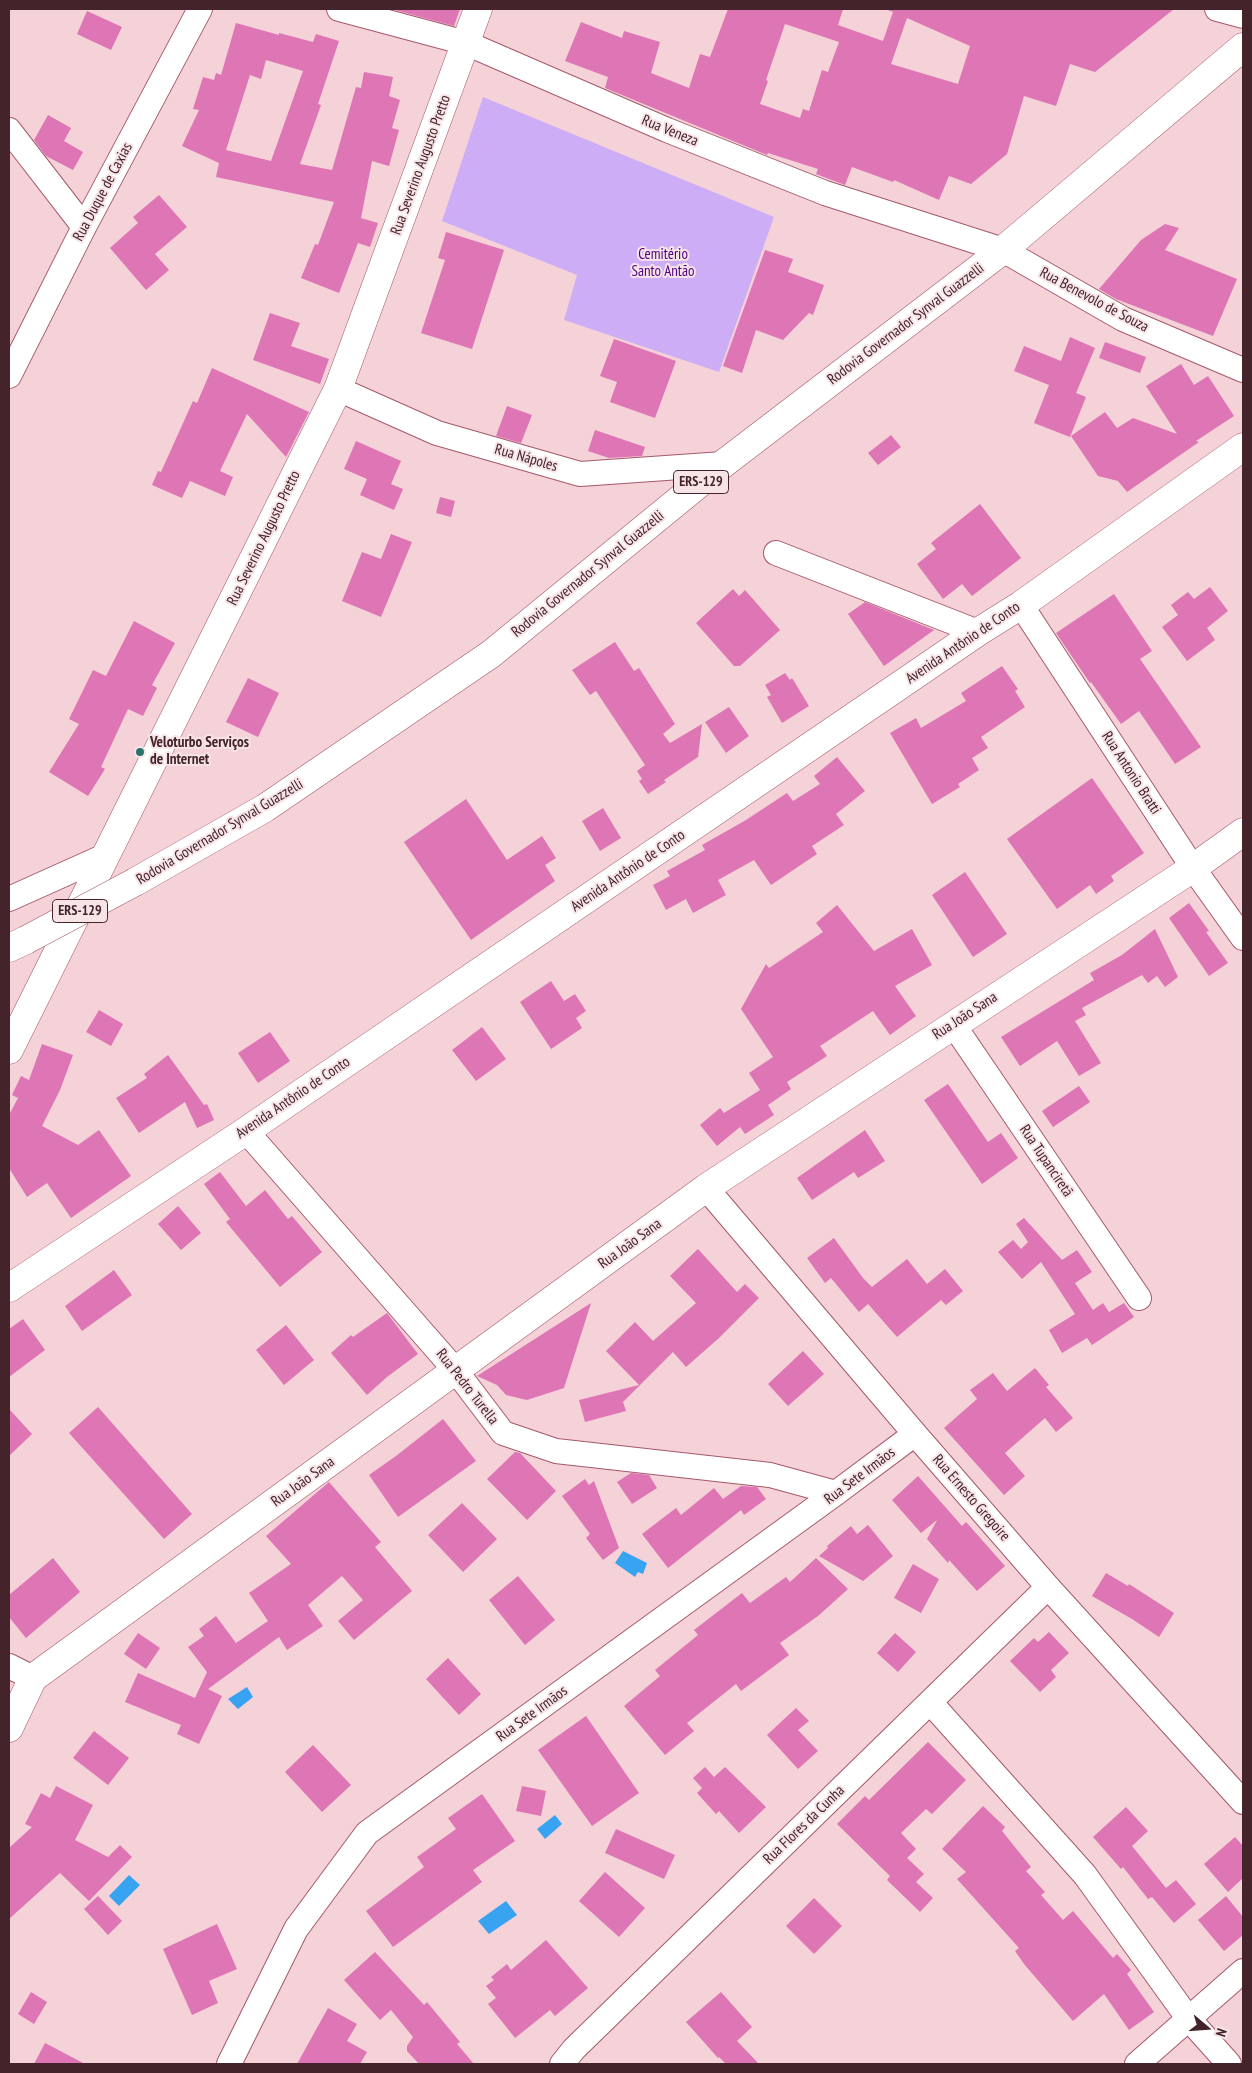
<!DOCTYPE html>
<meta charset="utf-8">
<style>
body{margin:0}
#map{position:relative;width:1252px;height:2073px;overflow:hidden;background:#f5d1d8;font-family:"PT Sans Narrow",sans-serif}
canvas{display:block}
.frame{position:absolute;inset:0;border:10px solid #44232b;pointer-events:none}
.north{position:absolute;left:1182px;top:2003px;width:50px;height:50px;-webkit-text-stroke:4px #f6e4e7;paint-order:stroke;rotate:108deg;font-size:14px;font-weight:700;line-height:20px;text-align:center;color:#44232b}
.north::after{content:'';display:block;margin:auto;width:18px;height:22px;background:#44232b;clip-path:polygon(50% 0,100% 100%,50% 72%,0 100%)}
</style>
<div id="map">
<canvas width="1252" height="2073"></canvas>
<div class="frame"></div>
<div class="north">N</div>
</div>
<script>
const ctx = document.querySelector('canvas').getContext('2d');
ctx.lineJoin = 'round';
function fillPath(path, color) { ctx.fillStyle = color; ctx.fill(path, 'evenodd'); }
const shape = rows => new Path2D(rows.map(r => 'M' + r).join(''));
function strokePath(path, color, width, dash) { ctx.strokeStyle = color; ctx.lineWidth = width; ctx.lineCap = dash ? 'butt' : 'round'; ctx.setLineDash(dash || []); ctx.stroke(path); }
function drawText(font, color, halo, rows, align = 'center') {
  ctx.font = font + ' "PT Sans Narrow",sans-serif'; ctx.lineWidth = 4; ctx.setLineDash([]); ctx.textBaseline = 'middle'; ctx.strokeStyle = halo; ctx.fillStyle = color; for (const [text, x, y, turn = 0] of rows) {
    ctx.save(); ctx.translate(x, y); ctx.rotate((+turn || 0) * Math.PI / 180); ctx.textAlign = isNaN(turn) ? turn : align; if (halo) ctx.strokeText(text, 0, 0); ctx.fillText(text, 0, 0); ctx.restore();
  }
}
fillPath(shape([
 [483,97,774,217,719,372,564,320,577,275,442,221]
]), '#ceadf7');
fillPath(shape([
 [623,1551,647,1563,643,1574,638,1572,635,1577,615,1563],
 [247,1687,253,1697,238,1709,228,1699],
 [555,1815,562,1824,545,1839,537,1829],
 [129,1875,140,1885,119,1906,109,1896],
 [506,1901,517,1915,489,1934,478,1921]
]), '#37a3f1');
fillPath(shape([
 [391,9,460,9,454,26],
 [728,9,843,9,838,25,883,41,893,12,885,9,1174,9,1095,72,1070,64,1056,106,1024,96,1007,154,971,184,949,176,939,200,894,180,893,182,852,167,845,185,816,174,818,169,768,153,767,155,605,88,608,77,565,61,581,22,622,38,624,31,660,42,651,73,689,88,700,54,710,57],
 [907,18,970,46,958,84,891,64],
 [785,24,839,42,828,72,822,70,809,111,803,109,800,118,760,104,768,81,766,80],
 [87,11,122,27,111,50,77,34],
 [236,23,279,35,279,33,313,42,316,34,339,41,318,104,321,105,300,164,332,170,356,87,361,88,364,72,393,77,389,96,400,100,392,128,399,130,389,166,372,161,361,218,378,223,370,247,358,243,339,293,301,278,315,244,318,245,334,202,216,177,219,163,182,146,199,110,193,109,203,77,214,80,216,73,221,75],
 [266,60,303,71,271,161,226,150,250,75,261,79],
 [48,115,71,128,64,141,83,152,73,170,46,156,34,140],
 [159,195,187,227,155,254,169,270,146,290,110,248,138,223,133,217],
 [1165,224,1179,228,1165,250,1237,279,1213,336,1116,299,1099,289,1141,240],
 [446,232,504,250,472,349,421,333,445,260,438,258],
 [765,250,793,259,788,272,824,285,813,315,809,313,783,340,756,330,742,373,723,366],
 [270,313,300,323,291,346,329,359,320,384,253,360],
 [1070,337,1095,348,1076,393,1086,397,1070,437,1034,423,1049,385,1014,371,1024,346,1061,361],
 [614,339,676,361,655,418,610,402,617,382,600,376],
 [1105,342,1146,357,1140,373,1099,358],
 [1181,364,1194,385,1208,376,1234,416,1196,441,1199,442,1127,492,1118,481,1098,476,1071,436,1105,412,1117,428,1133,418,1177,434,1146,386],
 [212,368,309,412,286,457,247,414,220,471,233,477,225,496,190,481,182,498,152,485,158,471,161,472,193,401,197,403],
 [507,406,532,415,521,443,496,436],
 [595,430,645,447,642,456,609,458,588,451],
 [891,435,901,447,878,465,868,453],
 [356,441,401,461,391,484,403,489,394,510,360,495,367,479,344,469],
 [440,497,455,501,451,517,436,513],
 [980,504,1021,558,972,596,962,584,943,599,917,564,936,549,931,543],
 [391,534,412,542,381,617,342,601,362,552,381,559],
 [1210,587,1228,611,1207,628,1215,640,1187,661,1162,627,1178,615,1171,605,1188,592,1194,599],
 [733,589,739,596,745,590,780,630,740,666,734,666,696,623],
 [1114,594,1152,651,1140,659,1201,747,1175,764,1139,711,1121,724,1091,682,1090,683,1056,633],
 [865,602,934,630,884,666,848,614],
 [134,621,175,643,152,685,157,688,143,716,128,709,101,767,105,769,88,796,49,772,79,724,69,719,93,670,106,676],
 [615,642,634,671,639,668,675,724,663,734,670,743,702,724,698,757,664,780,666,782,648,794,639,781,642,779,637,771,645,765,596,691,590,695,572,670],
 [1002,666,1018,689,1015,691,1025,707,981,737,988,748,972,758,979,770,958,784,960,787,932,804,890,733,916,718,921,728,966,701,961,693],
 [785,673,790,680,792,678,809,706,782,723,767,697,771,695,765,685],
 [248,678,279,693,258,737,226,722],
 [729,707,749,736,726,753,705,722],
 [837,757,865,791,836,814,844,825,812,846,817,854,771,885,754,860,718,880,726,895,693,913,686,899,666,910,653,885,670,876,667,871,705,850,702,845,746,820,787,793,793,801,820,784,814,776],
 [1092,778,1144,853,1111,876,1114,881,1096,894,1090,885,1057,909,1007,839],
 [466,799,507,860,542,836,556,858,545,865,555,881,471,940,404,842],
 [603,808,621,838,600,851,582,821],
 [965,872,1007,934,973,957,932,895],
 [1189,903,1209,931,1206,932,1228,963,1209,976,1169,918],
 [837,905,874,951,912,929,932,965,895,986,916,1016,890,1035,873,1011,820,1046,827,1056,787,1082,791,1089,768,1105,774,1115,745,1134,740,1127,717,1146,700,1125,720,1108,724,1113,760,1090,749,1073,773,1057,741,1009,766,964,769,968,823,932,816,923],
 [1155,929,1178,977,1165,987,1157,976,1148,983,1142,975,1082,1008,1086,1015,1075,1021,1101,1063,1079,1076,1057,1041,1020,1066,1001,1037,1094,980,1090,973,1122,955],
 [551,981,564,1001,575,994,586,1011,576,1018,582,1028,551,1049,520,1002],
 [99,1010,123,1024,111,1046,86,1032],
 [482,1027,506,1059,476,1081,452,1050],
 [270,1032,290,1061,258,1083,238,1053],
 [42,1044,73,1055,60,1090,42,1126,78,1145,99,1130,131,1176,71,1218,47,1183,27,1197,9,1168,9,1115,18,1098,12,1095,21,1076,29,1080],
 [168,1055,204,1105,207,1104,214,1120,197,1128,185,1102,139,1133,116,1098,147,1078,144,1074],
 [948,1084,988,1142,1001,1133,1018,1158,982,1184,924,1100],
 [1079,1086,1090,1102,1053,1127,1042,1111],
 [865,1130,885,1161,858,1178,854,1172,812,1200,797,1178],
 [220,1172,246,1206,265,1190,288,1219,292,1216,322,1252,280,1287,226,1222,230,1219,204,1184],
 [178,1206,201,1233,181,1250,158,1224],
 [1024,1218,1062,1260,1077,1250,1092,1272,1075,1283,1093,1310,1103,1303,1109,1312,1124,1303,1134,1317,1092,1345,1087,1338,1062,1353,1049,1330,1075,1314,1041,1262,1022,1279,998,1252,1013,1240,1021,1249,1028,1242,1016,1224],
 [834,1238,863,1278,872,1287,907,1259,927,1284,945,1269,963,1291,946,1305,941,1300,897,1337,868,1304,859,1312,831,1278,825,1283,807,1258],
 [698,1249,737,1292,745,1284,759,1298,719,1338,686,1367,673,1352,623,1402,626,1411,585,1422,579,1400,639,1385,606,1351,635,1322,653,1341,696,1303,670,1276],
 [114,1270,132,1295,82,1331,65,1306],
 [591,1303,564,1388,527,1400,506,1395,497,1385,477,1376],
 [387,1313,418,1354,387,1377,367,1395,331,1353,351,1335,353,1337],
 [23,1319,45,1350,9,1377,9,1329],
 [286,1325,314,1360,284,1385,256,1350],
 [803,1351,824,1374,788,1406,768,1384],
 [1035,1368,1049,1385,1046,1387,1073,1418,1056,1432,1045,1418,1005,1453,1025,1476,1004,1495,944,1428,977,1399,970,1390,993,1373,1007,1391],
 [98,1407,192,1514,164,1539,69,1433],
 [9,1409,32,1434,9,1456],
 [443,1419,476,1461,398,1517,369,1475,396,1456],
 [515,1452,520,1453,556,1491,527,1520,487,1479],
 [631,1473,649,1475,657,1488,632,1504,617,1482],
 [918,1476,962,1526,966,1522,1005,1566,977,1591,949,1560,948,1563,927,1539,937,1520,921,1533,892,1500],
 [585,1479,589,1485,594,1481,619,1548,603,1560,586,1538,590,1534,562,1496],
 [329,1482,381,1542,375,1547,412,1591,354,1640,338,1621,363,1600,342,1576,308,1605,323,1626,287,1650,279,1637,208,1689,222,1696,199,1744,177,1734,181,1725,125,1702,138,1673,195,1698,207,1672,188,1647,204,1636,199,1629,216,1616,236,1643,268,1621,249,1593,291,1564,266,1536],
 [741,1486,757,1487,766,1499,744,1515,741,1510,668,1568,642,1534,676,1508,681,1515,714,1488,723,1499],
 [462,1503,497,1539,463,1572,428,1535],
 [868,1525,893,1556,863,1581,819,1556,828,1548,827,1546,851,1526,857,1534],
 [53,1558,80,1592,26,1638,9,1617,9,1595],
 [816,1558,848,1589,818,1616,780,1643,789,1655,741,1691,736,1684,687,1723,694,1731,665,1755,624,1706,660,1676,655,1670,698,1635,694,1630,742,1593,750,1603,786,1577,790,1582],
 [913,1564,939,1579,921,1613,894,1598],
 [1106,1573,1128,1586,1129,1584,1174,1613,1159,1637,1132,1619,1092,1596],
 [518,1576,555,1620,525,1645,489,1600],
 [1049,1632,1069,1653,1051,1670,1056,1677,1040,1692,1010,1661,1034,1638,1038,1642],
 [138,1633,160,1648,146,1669,124,1654],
 [895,1633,916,1652,898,1672,877,1653],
 [448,1658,481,1694,459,1715,426,1679],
 [796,1708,809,1721,798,1730,818,1751,798,1769,767,1735],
 [586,1716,639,1793,592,1826,538,1750],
 [94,1731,129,1758,108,1785,73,1758],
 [928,1742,966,1780,932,1814,926,1809,901,1833,916,1849,907,1858,924,1874,916,1882,933,1898,920,1912,887,1880,890,1876,837,1824,865,1796,869,1800],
 [313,1745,351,1785,322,1812,285,1772],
 [705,1767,714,1777,725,1767,766,1807,739,1833,719,1811,716,1814,697,1793,702,1788,693,1778],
 [56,1786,93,1805,75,1840,108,1857,120,1845,132,1857,89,1901,60,1873,9,1919,9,1848,32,1827,25,1824,41,1793,50,1798],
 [522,1786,546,1791,541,1816,516,1811],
 [482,1794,515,1841,473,1870,482,1882,393,1947,366,1911,424,1867,417,1857,456,1829,448,1818],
 [983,1806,1005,1827,1002,1831,1031,1867,1026,1871,1045,1892,1041,1895,1063,1920,1073,1911,1113,1958,1117,1954,1131,1970,1127,1974,1154,2012,1129,2030,1104,1994,1073,2021,1024,1964,1015,1951,1019,1948,957,1879,966,1872,942,1849],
 [1126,1807,1148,1831,1132,1846,1166,1888,1176,1880,1196,1904,1174,1923,1152,1897,1148,1899,1123,1867,1121,1869,1093,1837],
 [616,1829,675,1855,664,1879,605,1853],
 [1235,1837,1243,1846,1243,1878,1228,1892,1204,1864],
 [605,1872,645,1908,619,1937,579,1901],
 [98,1896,122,1921,108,1935,84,1909],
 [1226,1896,1243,1917,1243,1935,1224,1951,1198,1920],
 [814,1898,842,1926,814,1954,786,1926],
 [217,1924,237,1969,209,1981,218,2003,192,2015,163,1949],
 [546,1940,588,1988,555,2016,550,2010,515,2038,488,2004,496,1998,486,1986,494,1980,491,1977,507,1964,511,1970],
 [375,1952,424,2005,427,2002,460,2042,457,2044,474,2064,419,2064,407,2051,407,2046,413,2037,391,2010,380,2020,344,1980],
 [31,1992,47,2002,34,2024,18,2014],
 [721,1992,752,2027,737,2041,759,2064,726,2064,719,2057,718,2058,686,2022],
 [328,2008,357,2024,347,2041,367,2052,360,2064,297,2064],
 [45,2043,85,2064,34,2064]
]), '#de75b4');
const minor = shape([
 [339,9,466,43,667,130,825,193,1003,250,1123,319,1243,370],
 [1217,9,1243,16],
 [9,130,84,227],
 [9,376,84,227,200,9],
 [338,389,437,433,580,474,723,464],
 [776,553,978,632],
 [1021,605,1193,868,1243,938],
 [9,899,107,855],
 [953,1024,1139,1298],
 [246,1131,456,1371,503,1433,556,1451,770,1475,836,1493],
 [706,1188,915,1434,1048,1587,1243,1802],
 [9,1666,33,1678],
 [930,1702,1085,1875,1188,2018,1229,2064],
 [229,2064,296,1929,367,1833,836,1493,915,1434],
 [562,2064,574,2049,1048,1587],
 [1137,2064,1243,1971]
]);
const tertiary = shape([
 [9,1050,338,389,478,9],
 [9,1288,246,1131,978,632,1021,605,1243,447],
 [9,1728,33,1678,706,1188,1193,868,1243,832]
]);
const primary = shape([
 [135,882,265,808,491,654,723,464,1003,250,1243,47],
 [9,948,26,940]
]);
strokePath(minor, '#a5596c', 26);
strokePath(tertiary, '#a5596c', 29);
strokePath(primary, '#a5596c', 29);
strokePath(minor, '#fff', 24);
strokePath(tertiary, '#fff', 28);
strokePath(primary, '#fff', 28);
const primaryBridge = shape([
 [26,940,135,882]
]);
strokePath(primaryBridge, '#a5596c', 29, []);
strokePath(primaryBridge, '#fff', 28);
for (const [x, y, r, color] of [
 [140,752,5,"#2b736a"]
]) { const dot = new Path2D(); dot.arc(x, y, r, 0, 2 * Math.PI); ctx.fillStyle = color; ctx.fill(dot); strokePath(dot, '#f6e4e7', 2); }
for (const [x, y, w] of [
 [701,482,55],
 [80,911,55]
]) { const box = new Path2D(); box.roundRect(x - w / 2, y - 11.5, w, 23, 4); ctx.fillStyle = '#f6e4e7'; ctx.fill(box); strokePath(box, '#44232b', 1); }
drawText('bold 14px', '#44232b', null, [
 ["ERS-129",701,482],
 ["ERS-129",80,911]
]);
drawText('15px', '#44232b', '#f6e4e7', [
 ["Rua Veneza",670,131,22],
 ["Rua Severino Augusto Pretto",421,165,-70],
 ["Rua Duque de Caxias",103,192,-62],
 ["Rua Benevolo de Souza",1094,300,28],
 ["Rodovia Governador Synval Guazzelli",906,324,-37],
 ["Rua Nápoles",526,458,16],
 ["Rua Severino Augusto Pretto",264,538,-64],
 ["Rodovia Governador Synval Guazzelli",588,574,-39],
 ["Avenida Antônio de Conto",963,643,-34],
 ["Rua Antonio Bratti",1131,773,57],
 ["Rodovia Governador Synval Guazzelli",220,832,-31],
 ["Avenida Antônio de Conto",628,871,-34],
 ["Rua João Sana",965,1016,-33],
 ["Avenida Antônio de Conto",293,1098,-34],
 ["Rua Tupanciretã",1046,1161,56],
 ["Rua João Sana",630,1244,-36],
 ["Rua Pedro Turella",467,1387,52],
 ["Rua Sete Irmãos",860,1476,-37],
 ["Rua João Sana",303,1482,-36],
 ["Rua Ernesto Gregoire",971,1498,49],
 ["Rua Sete Irmãos",532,1714,-36],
 ["Rua Flores da Cunha",804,1825,-44]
]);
drawText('15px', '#4f0080', '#f6e4e7', [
 ["Cemitério",663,255],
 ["Santo Antão",663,272]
]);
drawText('bold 15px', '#44232b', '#f6e4e7', [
 ["Veloturbo Serviços",150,743],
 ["de Internet",150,760]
], 'left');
</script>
